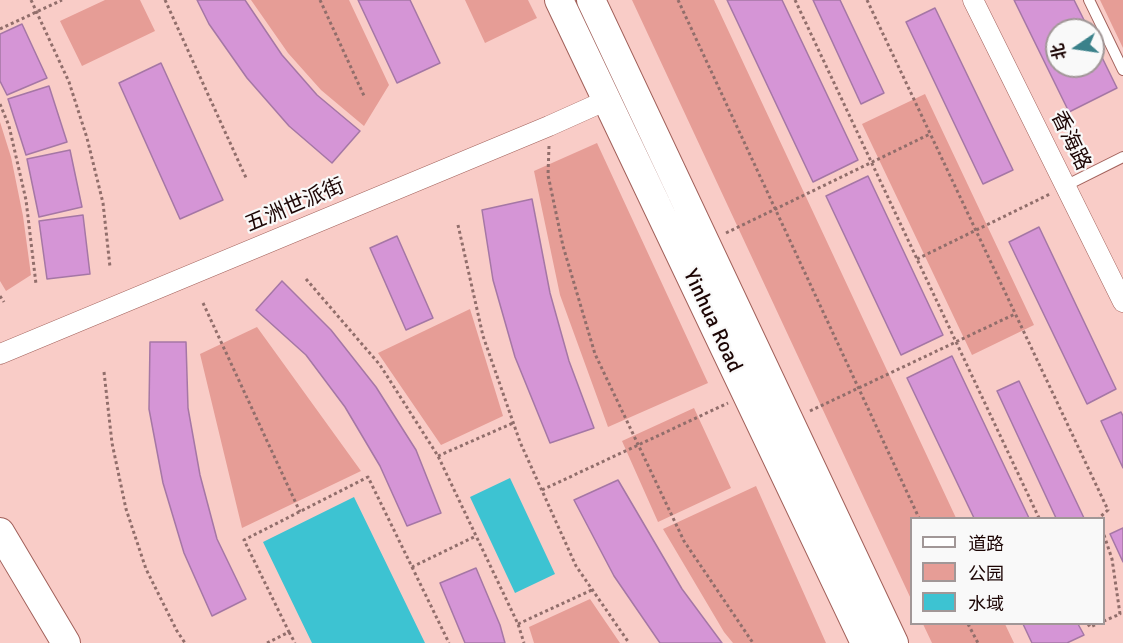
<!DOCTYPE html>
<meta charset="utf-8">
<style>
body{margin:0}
#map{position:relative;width:1123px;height:643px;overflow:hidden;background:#f9ccc7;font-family:Signika,"Noto Sans SC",sans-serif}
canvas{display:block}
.legend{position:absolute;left:910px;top:517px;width:195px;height:108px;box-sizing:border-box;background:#f9f9f9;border:2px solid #a19797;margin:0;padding:8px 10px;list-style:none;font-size:18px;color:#1c0504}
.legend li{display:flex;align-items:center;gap:12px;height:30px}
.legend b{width:30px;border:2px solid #a19797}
.north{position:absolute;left:1045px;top:18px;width:60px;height:60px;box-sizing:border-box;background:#f9f9f9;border:2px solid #a19797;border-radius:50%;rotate:257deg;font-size:16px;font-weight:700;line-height:24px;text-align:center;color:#1c0504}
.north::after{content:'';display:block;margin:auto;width:21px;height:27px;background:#3a818a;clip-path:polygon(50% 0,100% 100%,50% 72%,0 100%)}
</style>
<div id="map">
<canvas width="1123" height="643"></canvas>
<ul class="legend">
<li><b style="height:8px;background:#fff"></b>道路</li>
<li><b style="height:16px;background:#e69d96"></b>公园</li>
<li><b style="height:16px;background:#3dc3d2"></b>水域</li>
</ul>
<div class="north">北</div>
</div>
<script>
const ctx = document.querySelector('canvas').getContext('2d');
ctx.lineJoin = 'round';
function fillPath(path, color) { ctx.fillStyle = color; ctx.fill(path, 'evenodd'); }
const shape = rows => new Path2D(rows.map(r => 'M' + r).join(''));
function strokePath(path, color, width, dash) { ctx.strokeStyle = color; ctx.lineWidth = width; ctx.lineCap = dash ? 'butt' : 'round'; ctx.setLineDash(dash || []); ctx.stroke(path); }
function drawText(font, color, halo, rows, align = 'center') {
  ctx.font = font + ' Signika,"Noto Sans SC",sans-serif'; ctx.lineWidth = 4.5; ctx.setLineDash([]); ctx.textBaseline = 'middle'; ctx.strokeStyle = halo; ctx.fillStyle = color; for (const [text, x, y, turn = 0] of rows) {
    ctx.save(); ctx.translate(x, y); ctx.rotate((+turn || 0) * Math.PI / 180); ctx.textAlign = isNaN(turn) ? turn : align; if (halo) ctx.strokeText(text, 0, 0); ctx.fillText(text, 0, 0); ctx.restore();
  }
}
fillPath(shape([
 [105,0,140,0,155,31,82,66,60,21],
 [251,0,349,0,389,85,364,126,321,90,288,53],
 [465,0,528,0,537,18,485,43],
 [632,0,714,0,956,518,912,518,911,599],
 [1100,0,1123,0,1123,48],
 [925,94,1034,325,972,355,862,124],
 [0,122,11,157,23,216,31,275,6,291,0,281],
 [597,143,708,383,608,427,560,295,534,171],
 [470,309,503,416,441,445,378,353],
 [257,327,361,471,242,528,200,354],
 [694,408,731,488,658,522,622,441],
 [756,486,826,643,733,643,724,632,663,529],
 [590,599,620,643,534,643,529,627],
 [923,624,1005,624,1014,643,932,643]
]), '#e69d96');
fillPath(shape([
 [510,478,555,574,515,593,470,497],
 [354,497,425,643,312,643,263,542]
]), '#3dc3d2');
const building = shape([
 [197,0,245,0,282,55,317,95,360,131,332,163,289,126,247,78,209,24,197,0],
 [358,0,410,0,440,63,397,83,358,0],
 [727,0,782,0,858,160,813,182,727,0],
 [813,0,840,0,884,93,861,104,813,0],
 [1014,0,1074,0,1089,30,1057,30,1057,66,1093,66,1093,39,1117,88,1069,112,1014,0],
 [935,8,1013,170,983,184,906,22,935,8],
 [22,24,47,78,7,95,0,81,0,34,22,24],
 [161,63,223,200,180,219,119,83,161,63],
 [49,86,67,142,26,155,8,99,49,86],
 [70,150,82,207,39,217,27,159,70,150],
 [868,176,943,335,901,355,826,196,868,176],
 [532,199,550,293,569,361,594,428,550,443,515,357,493,280,482,210,532,199],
 [83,215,90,274,47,279,39,221,83,215],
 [1039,227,1116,389,1087,404,1009,242,1039,227],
 [397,236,433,318,406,330,370,248,397,236],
 [282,281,331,330,376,387,416,450,441,513,407,526,380,466,345,407,306,355,256,310,282,281],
 [150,342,186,342,188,408,200,475,217,539,246,599,212,616,184,553,163,483,149,409,150,342],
 [952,356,1029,518,974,518,907,378,952,356],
 [1019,381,1084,518,1056,518,997,391,1019,381],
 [1121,412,1123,416,1123,468,1101,421,1121,412],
 [618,480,682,589,722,643,660,643,614,576,574,500,618,480],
 [1123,528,1123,562,1110,534,1123,528],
 [476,568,500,625,505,643,465,643,440,583,476,568],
 [1023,624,1078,624,1084,635,1067,643,1032,643,1023,624]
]);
fillPath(building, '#d595d6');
strokePath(building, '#a577a5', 1.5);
const lane = shape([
 [1089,0,1123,70],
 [1065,186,1123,157]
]);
const street = shape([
 [973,0,1123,302],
 [0,354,549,126,607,100]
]);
const secondary = shape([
 [559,0,865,643],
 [591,0,894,643],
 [0,532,66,643]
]);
strokePath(lane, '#a1605a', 12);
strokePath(street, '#a1605a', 21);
strokePath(secondary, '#a1605a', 30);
strokePath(shape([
 [31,0,69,82,87,138,103,203,110,267],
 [165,0,247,180],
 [320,0,365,98],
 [678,0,919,518],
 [795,0,1039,518],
 [867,0,1108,510,1099,518],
 [0,29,62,0],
 [0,104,9,126,26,200,36,284],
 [549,146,548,175,563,246,595,354,684,541,753,643],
 [458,225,483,336,520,442,576,566,629,643],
 [726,233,930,134],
 [917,259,1050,194],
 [306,279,380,365,438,456,518,624,524,643],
 [0,296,4,302],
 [203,303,300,512],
 [104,372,112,443,126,509,146,569,177,631,185,643],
 [810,411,1015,314],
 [438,456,513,423],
 [542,490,728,403],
 [1104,535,1112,559,1120,614,1104,621],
 [412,567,449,643],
 [518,624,592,590],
 [968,624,978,643],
 [1088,624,1090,627,1097,624],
 [289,632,295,643],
 [267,643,289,632,244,540,368,477,412,567,476,536]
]), '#916e6b', 3, [3, 3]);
strokePath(lane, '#fff', 10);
strokePath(street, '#fff', 20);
strokePath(secondary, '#fff', 28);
drawText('21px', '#1c0504', '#f9f9f9', [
 ["香海路",1070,141,64],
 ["五洲世派街",295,206,-23],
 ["Yinhua Road",712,321,65]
]);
</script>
